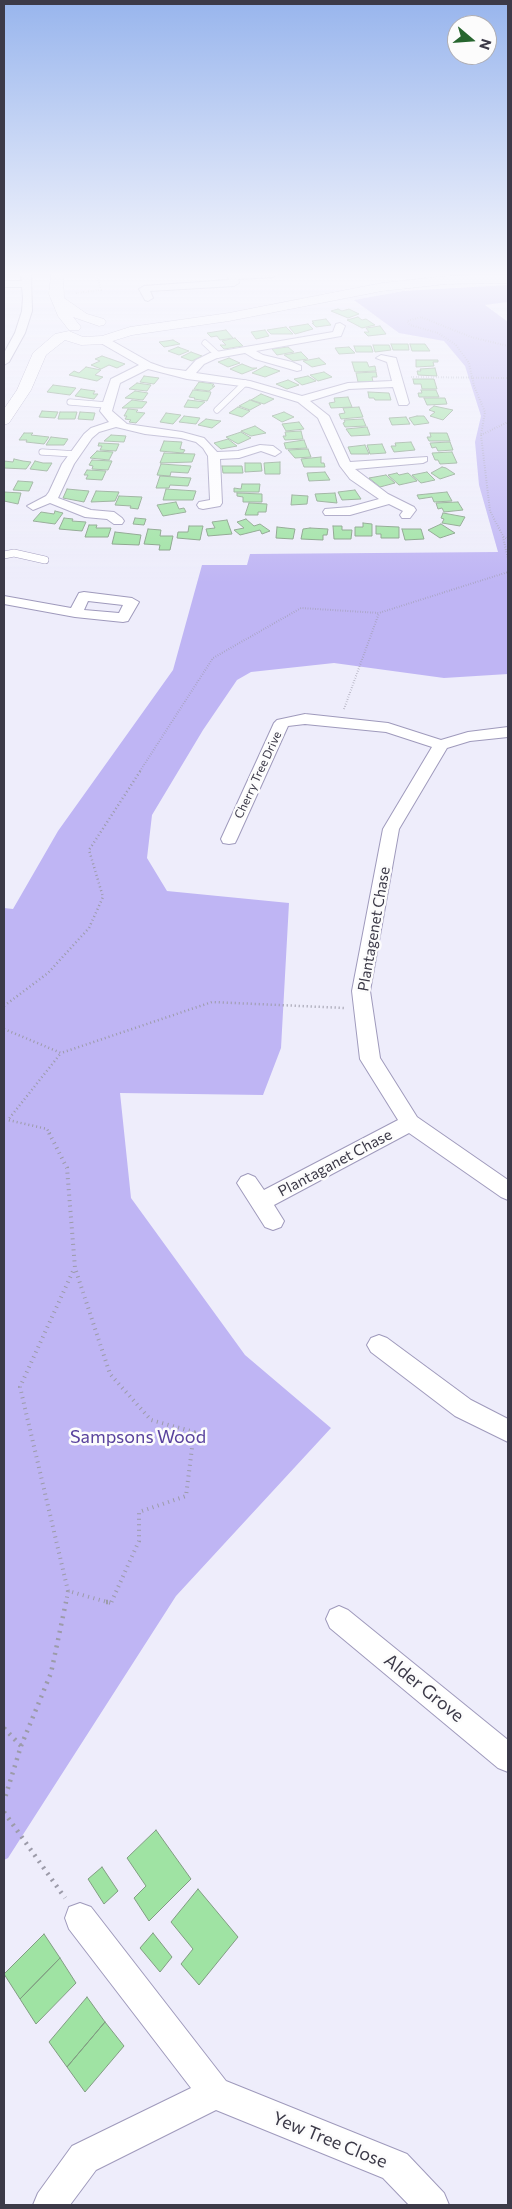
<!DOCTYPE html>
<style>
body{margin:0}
#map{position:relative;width:512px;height:2209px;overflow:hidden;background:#eeedfb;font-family:Commissioner,sans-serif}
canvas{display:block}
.frame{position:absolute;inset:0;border:5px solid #3c3a48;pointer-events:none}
.north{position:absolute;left:447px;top:15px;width:50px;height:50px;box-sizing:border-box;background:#fcfcfc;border:1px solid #afaeb4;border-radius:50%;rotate:108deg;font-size:14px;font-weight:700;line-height:20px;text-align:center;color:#3c3a48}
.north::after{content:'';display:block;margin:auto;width:18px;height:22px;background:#27662f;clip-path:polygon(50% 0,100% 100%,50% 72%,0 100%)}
</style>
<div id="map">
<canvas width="512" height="2209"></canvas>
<div class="frame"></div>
<div class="north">N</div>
</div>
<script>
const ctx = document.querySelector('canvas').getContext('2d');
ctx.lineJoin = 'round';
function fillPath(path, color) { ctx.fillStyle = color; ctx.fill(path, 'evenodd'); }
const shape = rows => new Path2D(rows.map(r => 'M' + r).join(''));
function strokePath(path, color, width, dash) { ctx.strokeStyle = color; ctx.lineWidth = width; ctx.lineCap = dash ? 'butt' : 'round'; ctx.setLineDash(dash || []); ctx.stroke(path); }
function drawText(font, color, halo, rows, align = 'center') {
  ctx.font = font + ' Commissioner,sans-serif'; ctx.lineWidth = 5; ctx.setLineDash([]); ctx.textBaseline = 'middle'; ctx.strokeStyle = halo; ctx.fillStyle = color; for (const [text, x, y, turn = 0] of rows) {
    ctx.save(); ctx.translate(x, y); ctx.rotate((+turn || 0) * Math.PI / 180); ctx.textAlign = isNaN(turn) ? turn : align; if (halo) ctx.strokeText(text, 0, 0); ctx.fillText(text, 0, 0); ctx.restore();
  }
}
fillPath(shape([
 [508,285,508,302,485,305,508,322,508,674,444,678,334,663,251,672,237,680,203,730,152,815,147,858,167,891,289,903,281,1048,263,1095,120,1093,131,1198,245,1355,331,1428,176,1596,8,1858,4,1860,4,908,13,909,58,831,173,670,202,565,247,565,250,554,498,552,479,485,475,442,481,416,465,366,444,341,399,333,354,300,403,291]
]), '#bfb5f4');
const building = shape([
 [338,309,342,311,349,309,359,314,348,318,331,311,338,309],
 [358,317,362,320,366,319,375,325,362,328,347,320,358,317],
 [326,319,331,325,316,327,312,323,314,323,312,321,326,319],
 [308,324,313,329,295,334,289,327,308,324],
 [380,326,386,334,368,336,364,332,369,332,366,328,380,326],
 [286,327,293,334,271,334,267,330,286,327],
 [226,330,233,338,220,340,217,336,211,337,207,333,226,330],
 [265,330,269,336,256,339,251,332,265,330],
 [235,338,243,346,224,349,220,345,226,345,222,341,235,338],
 [173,340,180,344,164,347,159,342,173,340],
 [391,344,408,344,409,350,393,350,391,344],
 [410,344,425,344,430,351,412,351,410,344],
 [373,345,389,345,391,350,375,352,373,345],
 [354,346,371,346,373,352,356,352,354,346],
 [178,347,189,351,179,355,168,351,178,347],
 [288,347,294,352,277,355,272,349,288,347],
 [349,347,355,353,339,354,335,348,349,347],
 [191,352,202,356,192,361,181,357,191,352],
 [301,352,308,359,293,361,284,355,301,352],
 [102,356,125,364,117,368,109,365,101,369,91,365,100,361,95,359,102,356],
 [229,358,240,363,228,367,218,362,229,358],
 [319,358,326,364,312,367,303,361,319,358],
 [416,360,438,360,438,362,433,362,434,366,416,367,416,360],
 [352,362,367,362,369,367,375,366,376,371,355,372,352,362],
 [242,364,252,368,257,368,242,374,230,369,242,364],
 [265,366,280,371,265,377,252,373,265,366],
 [86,367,101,370,95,375,103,377,97,381,69,375,74,371,79,373,86,367],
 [435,368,437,376,418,375,417,371,421,371,420,369,435,368],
 [324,372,332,377,318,381,310,375,324,372],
 [376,372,377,377,372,377,373,382,358,382,356,373,376,372],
 [144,376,159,378,154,384,140,382,144,376],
 [308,376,316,381,302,385,294,379,308,376],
 [413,379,434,379,437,389,422,389,421,384,414,384,413,379],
 [288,380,299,385,287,389,276,384,288,380],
 [199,382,214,384,212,386,215,386,209,391,194,389,199,382],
 [137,383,151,385,147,391,129,389,137,383],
 [53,385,76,388,70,395,47,392,53,385],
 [81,389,95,391,93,394,98,394,94,399,75,396,81,389],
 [193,390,211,392,210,395,207,401,194,399,195,398,189,397,193,390],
 [421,390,436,390,439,397,419,397,418,393,422,393,421,390],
 [135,391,148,393,143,400,125,398,135,391],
 [368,392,389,393,391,400,375,400,374,398,369,398,368,392],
 [261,394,274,399,264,404,251,400,261,394],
 [348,397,352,407,331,408,329,403,335,402,334,398,348,397],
 [424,398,445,398,447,404,427,405,424,398],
 [132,400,147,402,142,408,122,408,132,400],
 [188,400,205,402,198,408,184,407,188,400],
 [250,400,261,404,250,410,239,406,250,400],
 [434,406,453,410,443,420,430,416,435,412,429,410,434,406],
 [238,407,250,411,242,417,229,413,238,407],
 [359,407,363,417,341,419,339,414,345,413,343,408,359,407],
 [128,409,138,410,136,412,145,413,136,423,129,422,131,420,125,419,127,416,124,416,128,409],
 [42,411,58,412,55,418,39,417,42,411],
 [60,412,77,412,75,419,58,419,60,412],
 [80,412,95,413,93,420,78,419,80,412],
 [284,412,294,417,282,422,272,416,284,412],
 [166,413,181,415,173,424,160,422,166,413],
 [184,416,200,418,196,424,179,422,184,416],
 [417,416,424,416,429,423,414,425,409,418,417,416],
 [406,417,410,424,392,425,389,418,406,417],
 [206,419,213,420,221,421,212,428,198,425,206,419],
 [363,419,366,426,345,427,343,423,345,422,344,420,363,419],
 [299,422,304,429,286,431,282,424,299,422],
 [255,426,266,433,251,436,241,431,255,426],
 [367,427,370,435,351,436,346,429,367,427],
 [301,431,303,439,285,440,283,436,286,436,285,432,301,431],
 [241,432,251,438,238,444,226,437,241,432],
 [24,433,33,433,31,435,49,437,44,444,26,442,27,440,19,440,24,433],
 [430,433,447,433,450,441,429,441,427,437,431,437,430,433],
 [111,435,126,436,124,442,104,441,111,435],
 [51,437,68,439,64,445,46,445,51,437],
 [228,439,237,446,221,449,214,443,228,439],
 [304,440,307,448,286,449,284,443,304,440],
 [164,441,182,442,180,449,185,450,183,453,160,451,164,441],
 [411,442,415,450,394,452,391,446,396,446,395,443,411,442],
 [450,442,453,450,438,451,436,447,432,448,430,443,450,442],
 [99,443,119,444,116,451,100,450,102,446,98,446,99,443],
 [382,444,386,453,370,454,367,445,382,444],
 [365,445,369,454,351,454,348,447,365,445],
 [308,449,311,457,295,458,288,450,308,449],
 [97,451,113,452,109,460,90,458,97,451],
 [452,452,457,463,440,464,438,460,435,460,432,453,452,452],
 [164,453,195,454,192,462,160,463,164,453],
 [321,457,321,463,324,463,325,467,304,467,301,459,321,457],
 [14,459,23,461,31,462,26,469,4,468,4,461,13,462,14,459],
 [92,460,112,461,108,470,92,469,93,466,89,465,92,460],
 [35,461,43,463,52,463,47,471,30,469,35,461],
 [280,462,280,474,265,474,264,463,280,462],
 [245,463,261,463,262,471,245,472,245,463],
 [161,464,191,466,188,473,171,472,170,476,157,475,161,464],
 [222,466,242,466,243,473,223,473,222,466],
 [442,467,446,468,455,474,440,479,431,473,442,467],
 [87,470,106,471,102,480,86,479,88,475,84,475,87,470],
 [325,472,330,480,309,481,307,473,325,472],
 [427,472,435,480,421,483,412,475,427,472],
 [397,473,399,475,408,473,417,481,399,485,388,475,397,473],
 [386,475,395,483,380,487,369,478,386,475],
 [160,476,191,478,188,486,170,485,169,488,156,488,160,476],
 [18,481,33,482,29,491,13,490,18,481],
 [242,484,260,484,259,492,234,492,234,488,241,489,242,484],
 [67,489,89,491,84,502,63,498,67,489],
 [166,489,196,491,193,500,163,500,166,489],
 [355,490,361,499,342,500,338,492,355,490],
 [96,491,119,492,115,501,91,502,96,491],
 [4,492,21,493,18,504,4,501,4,492],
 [447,492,452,501,434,502,432,497,419,499,417,495,447,492],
 [237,493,262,494,262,502,243,502,243,497,237,496,237,493],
 [335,493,337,503,317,501,315,494,335,493],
 [292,495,308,496,307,504,291,505,292,495],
 [119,496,142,497,138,509,130,508,131,506,115,505,119,496],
 [176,502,179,509,184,508,186,512,163,516,157,505,176,502],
 [458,502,463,510,444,512,442,508,438,509,436,503,458,502],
 [249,503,267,504,266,512,258,512,258,515,245,515,249,503],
 [55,511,63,513,55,524,33,521,41,512,54,514,55,511],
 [443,513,465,517,460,526,442,523,444,519,441,518,443,513],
 [64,518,73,519,72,521,86,522,82,531,59,529,64,518],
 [135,518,146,519,144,525,133,524,135,518],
 [246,519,254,526,260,524,270,531,262,534,260,530,240,535,234,530,244,528,237,522,246,519],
 [227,520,232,534,208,536,206,529,215,528,212,522,227,520],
 [363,523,372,524,372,536,355,536,355,527,363,527,363,523],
 [441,524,455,533,440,538,428,530,441,524],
 [89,525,97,525,96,528,111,528,108,537,85,537,89,525],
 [189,526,203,526,200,540,177,538,178,532,188,532,189,526],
 [333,526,342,526,342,530,352,530,351,539,334,539,333,526],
 [376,526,399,527,399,538,381,538,381,534,376,534,376,526],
 [277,527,295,529,293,539,276,538,277,527],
 [310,528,328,529,327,535,323,535,323,540,301,539,303,529,310,528],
 [148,529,161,530,160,536,173,536,170,550,159,550,160,545,144,544,148,529],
 [402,529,421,529,424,539,405,540,402,529],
 [115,532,141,535,139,545,112,544,115,532],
 [156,1830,191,1879,149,1921,134,1898,146,1886,127,1858,156,1830],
 [102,1867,118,1891,104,1904,88,1879,102,1867],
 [198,1889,238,1937,199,1985,181,1964,193,1949,171,1922,198,1889],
 [153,1933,172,1957,160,1972,140,1948,153,1933],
 [44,1934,60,1958,20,1999,4,1974,44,1934],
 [60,1958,76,1983,36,2024,20,1999,60,1958],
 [87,1997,105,2022,67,2067,49,2042,87,1997],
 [105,2022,124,2046,85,2092,67,2067,105,2022]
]);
fillPath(building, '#9fe3a3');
strokePath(building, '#819c82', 1);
const serviceFar1 = shape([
 [205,343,218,355],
 [70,402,106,405],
 [217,410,245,383],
 [42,452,75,454]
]);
const service = shape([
 [4,555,14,553,45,560]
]);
const minor = shape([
 [21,274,31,274,32,311,25,333,9,362,4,365,4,353,15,333,22,311,23,298,22,287,4,287,4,281,22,281,21,274],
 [227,274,278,274,273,277,238,279,239,283,234,286,150,291,153,298,148,301,145,300,139,289,144,286,229,280,227,274],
 [340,323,345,326,341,336,256,351,263,355,292,362,301,366,301,370,297,371,255,359,245,353,217,358,204,364,196,373,250,381,302,396,348,383,392,381,387,362,376,358,381,355,396,358,409,403,407,405,399,405,393,387,349,389,310,401,329,416,350,462,427,457,427,461,423,463,355,469,388,494,414,507,416,510,410,518,402,518,400,515,403,511,389,504,350,515,325,515,323,512,325,509,350,507,379,499,350,479,340,466,318,418,298,402,249,387,187,379,148,369,120,383,112,411,127,424,182,432,204,438,217,452,238,451,260,445,273,446,281,452,275,456,261,451,239,458,220,459,222,503,220,506,203,509,199,508,197,505,199,502,210,500,208,456,203,448,196,442,181,438,145,434,116,427,99,432,92,438,74,464,58,498,91,510,114,512,122,518,124,521,122,524,114,524,107,519,85,517,50,503,33,510,27,506,46,496,49,492,62,464,84,434,91,428,109,422,100,411,111,379,139,365,99,342,99,338,107,338,151,363,165,368,186,371,196,360,210,353,333,332,336,324,340,323],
 [84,592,132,598,139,602,128,621,123,622,75,617,4,604,4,596,71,608,79,593,84,592],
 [88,601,123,605,119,613,84,610,88,601],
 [305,714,388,723,441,740,468,732,508,727,508,737,470,741,447,748,399,829,370,991,380,1058,417,1117,508,1180,508,1200,501,1197,409,1133,274,1205,284,1221,281,1227,273,1230,265,1227,237,1183,241,1177,248,1174,255,1177,264,1190,398,1120,360,1059,352,991,383,829,432,747,386,732,305,724,288,726,237,839,235,843,229,844,223,843,221,839,274,723,277,720,305,714],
 [379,1335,387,1338,471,1400,508,1419,508,1442,455,1416,371,1352,367,1345,371,1338,379,1335],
 [339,1606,348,1610,508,1740,508,1772,498,1768,330,1628,326,1619,330,1610,339,1606],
 [80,1903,91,1907,226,2081,407,2154,444,2193,449,2205,409,2205,383,2178,216,2110,96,2170,70,2205,33,2205,38,2193,72,2146,191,2088,69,1929,65,1918,69,1907,80,1903]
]);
const primary = shape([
 [51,274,63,274,64,298,87,314,104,319,106,322,104,325,99,326,73,317,81,327,79,330,69,330,58,316,49,294,51,274]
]);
const trunk = shape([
 [508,275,508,283,446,284,382,291,229,321,132,335,103,344,81,345,65,340,46,355,31,390,9,423,4,425,4,409,17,390,33,353,55,334,69,331,83,337,102,336,130,327,229,313,382,283,446,276,508,275]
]);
strokePath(serviceFar1, '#9f9abc', 7);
strokePath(service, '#9f9abc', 8);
strokePath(minor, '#9f9abc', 2);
strokePath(primary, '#9f9abc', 1);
strokePath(trunk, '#9f9abc', 1);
strokePath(shape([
 [76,293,101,290,96,274],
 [508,346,471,337,421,317,407,321,410,325,438,333,456,345,469,363,474,386,485,412,481,435,490,511,503,536,508,540],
 [411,377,508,378],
 [481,435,508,422],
 [503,537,508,559],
 [344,709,379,613],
 [140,771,213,658,301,608,379,613,508,572]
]), '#9c9ba9', 2, [0.5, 2]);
strokePath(shape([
 [4,1006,48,973,89,928,103,897,89,850,141,770],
 [4,1029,61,1053,212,1002,345,1008],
 [50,1134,47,1129,8,1120,61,1053]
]), '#9c9ba9', 2.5, [1, 3]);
strokePath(shape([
 [49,1133,67,1168,75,1268,110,1374,151,1420,194,1432,186,1496,139,1512,139,1541,111,1603],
 [68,1591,20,1387,74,1269],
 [66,1603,68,1591,111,1603]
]), '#9c9ba9', 4, [1, 4.5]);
strokePath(shape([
 [106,1602,112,1602],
 [4,1728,21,1746,4,1801],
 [21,1746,51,1673,66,1602],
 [4,1812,65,1898]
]), '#9c9ba9', 4.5, [2, 5.5]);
strokePath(serviceFar1, '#fff', 5.5);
strokePath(service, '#fff', 7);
fillPath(minor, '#fff');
fillPath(primary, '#fff');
fillPath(trunk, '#fff');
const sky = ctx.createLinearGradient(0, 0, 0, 583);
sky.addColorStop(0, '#98b5ed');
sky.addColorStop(0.47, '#f7f7fd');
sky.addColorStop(1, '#f7f7fd00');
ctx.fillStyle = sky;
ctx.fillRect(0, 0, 512, 583);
drawText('12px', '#3c3a48', '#fcfcfc', [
 ["Cherry Tree Drive",258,775,-65]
]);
drawText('15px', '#3c3a48', '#fcfcfc', [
 ["Plantagenet Chase",374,929,-80],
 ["Plantaganet Chase",335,1163,-28]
]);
drawText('18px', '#59429d', '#fcfcfc', [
 ["Sampsons Wood",138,1437]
]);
drawText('18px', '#3c3a48', '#fcfcfc', [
 ["Alder Grove",424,1688,39],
 ["Yew Tree Close",330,2140,22]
]);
</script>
